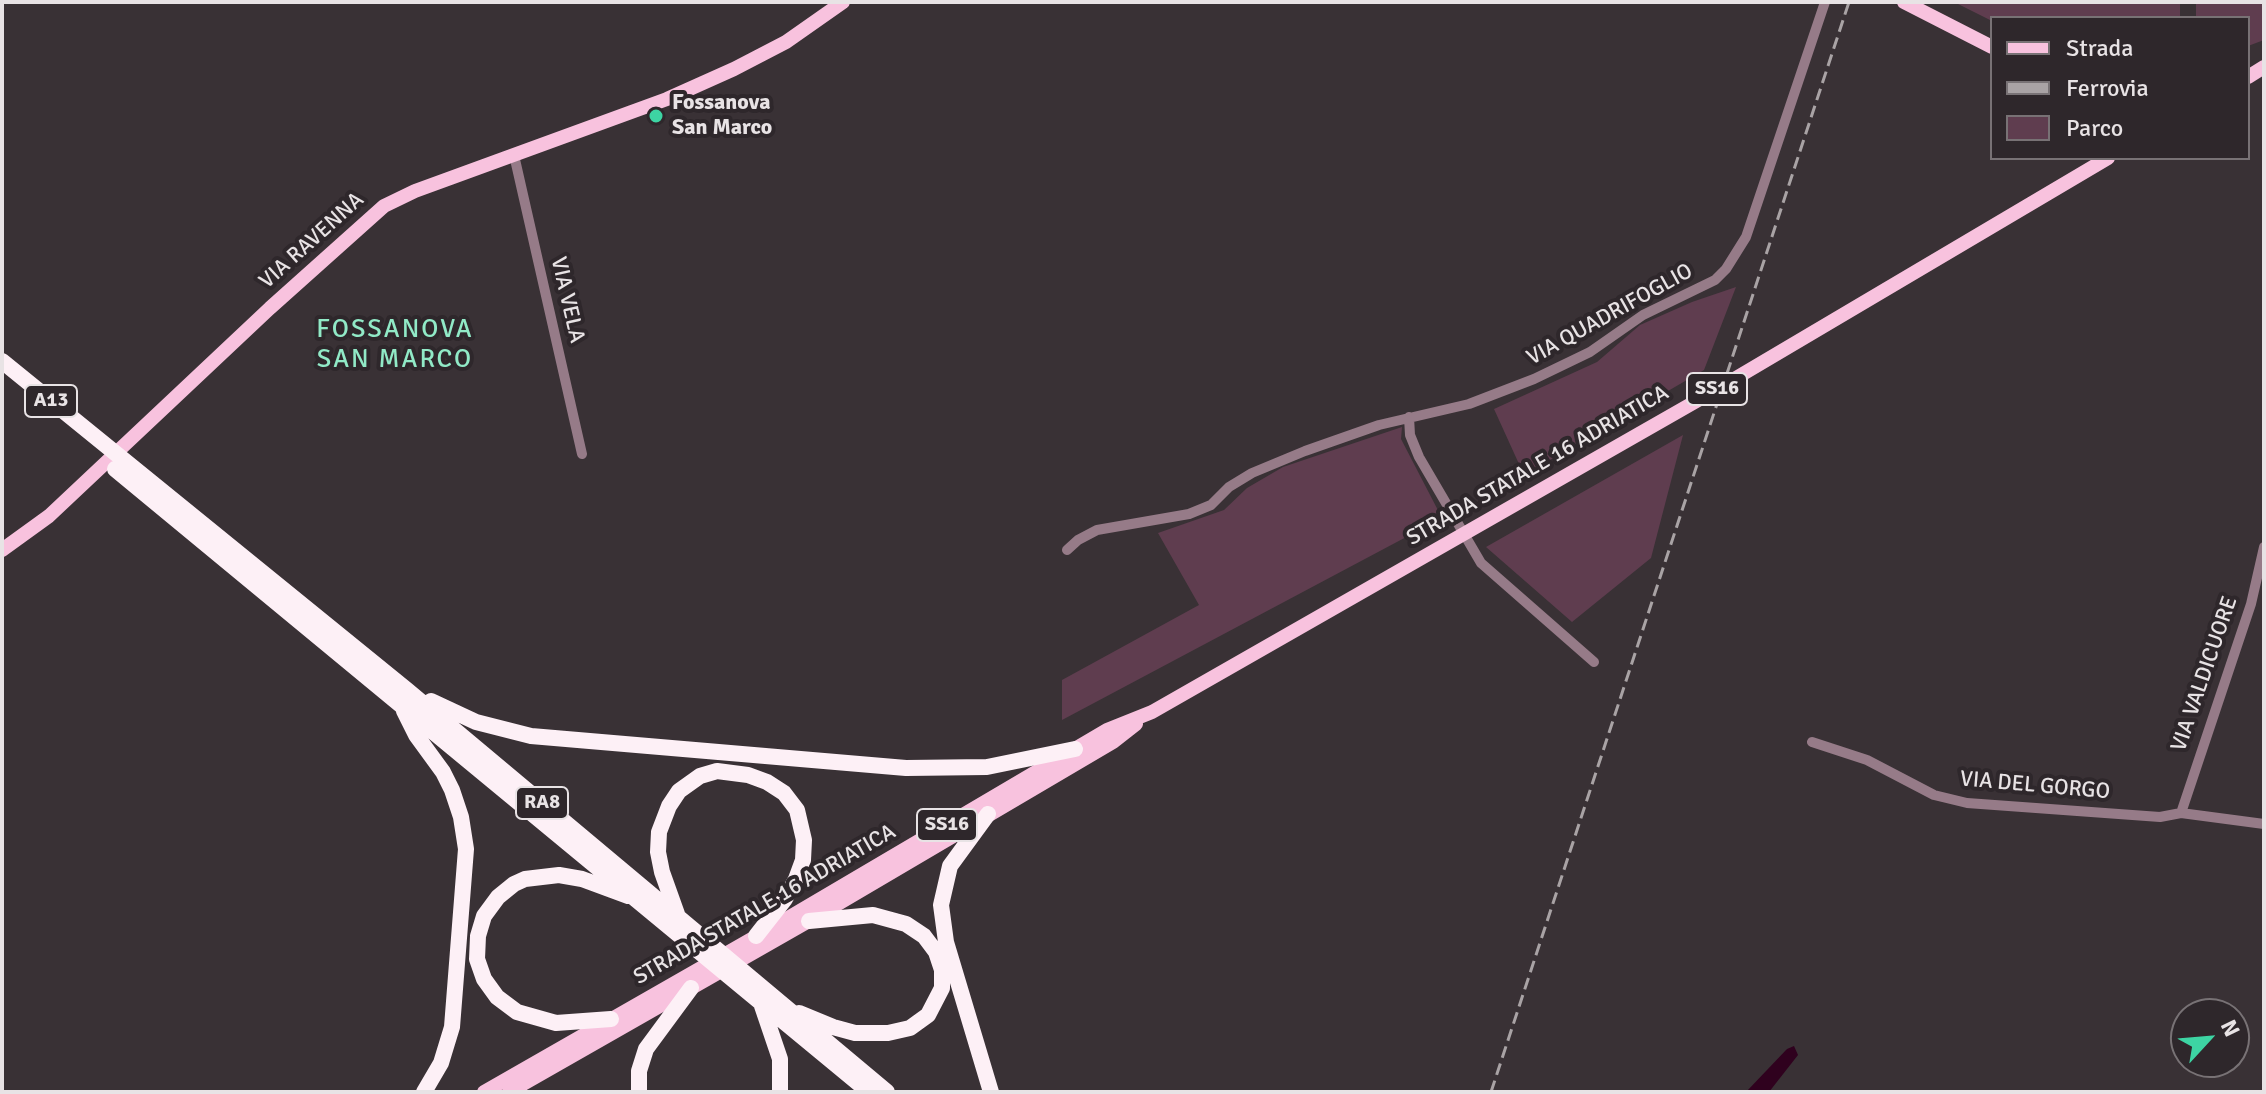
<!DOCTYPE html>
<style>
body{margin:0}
#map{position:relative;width:2266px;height:1094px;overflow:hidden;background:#393135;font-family:Signika,sans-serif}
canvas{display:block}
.frame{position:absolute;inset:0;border:4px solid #e8e3e5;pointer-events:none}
.legend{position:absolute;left:1990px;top:16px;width:260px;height:144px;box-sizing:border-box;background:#2e272b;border:2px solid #787275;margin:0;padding:10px 14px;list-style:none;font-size:24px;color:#e8e3e5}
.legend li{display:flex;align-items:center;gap:16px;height:40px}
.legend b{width:40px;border:2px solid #787275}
.north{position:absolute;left:2170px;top:998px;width:80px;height:80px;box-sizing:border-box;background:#2e272b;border:2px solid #787275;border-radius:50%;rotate:64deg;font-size:22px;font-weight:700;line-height:32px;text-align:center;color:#e8e3e5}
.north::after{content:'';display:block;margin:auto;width:28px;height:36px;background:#3dd4a3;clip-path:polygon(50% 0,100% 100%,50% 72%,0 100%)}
</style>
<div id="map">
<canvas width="2266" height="1094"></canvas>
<div class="frame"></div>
<ul class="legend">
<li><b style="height:10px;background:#f8c2de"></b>Strada</li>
<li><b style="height:10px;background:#a9a3a5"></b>Ferrovia</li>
<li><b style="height:22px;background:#5f3d4f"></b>Parco</li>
</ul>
<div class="north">N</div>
</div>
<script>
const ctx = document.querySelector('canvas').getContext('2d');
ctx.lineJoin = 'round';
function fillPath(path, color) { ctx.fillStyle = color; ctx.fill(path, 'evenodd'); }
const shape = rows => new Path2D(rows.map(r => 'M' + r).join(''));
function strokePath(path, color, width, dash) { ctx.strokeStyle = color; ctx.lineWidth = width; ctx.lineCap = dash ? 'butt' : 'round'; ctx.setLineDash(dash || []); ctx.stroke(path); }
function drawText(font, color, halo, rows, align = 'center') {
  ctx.font = font + ' Signika,sans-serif'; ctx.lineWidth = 8; ctx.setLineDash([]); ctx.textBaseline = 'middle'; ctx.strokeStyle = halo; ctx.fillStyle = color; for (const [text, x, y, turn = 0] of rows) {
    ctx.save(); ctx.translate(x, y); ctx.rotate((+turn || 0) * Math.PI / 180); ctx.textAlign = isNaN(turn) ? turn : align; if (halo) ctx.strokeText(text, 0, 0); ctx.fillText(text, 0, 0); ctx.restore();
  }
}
fillPath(shape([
 [1954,2,2180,2,2180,18,1992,18,1992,21],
 [2196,2,2264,2,2264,40,2248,46,2248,18,2196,18],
 [1736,287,1704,370,1524,475,1494,409,1597,362,1640,325,1692,302],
 [1402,427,1401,439,1442,518,1062,720,1062,680,1199,605,1158,533,1224,510,1247,488,1283,467],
 [1683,435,1651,558,1572,622,1486,547]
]), '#5f3d4f');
fillPath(shape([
 [1794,1046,1798,1055,1769,1092,1746,1092,1787,1049]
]), '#2f011e');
strokePath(shape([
 [514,155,582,454],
 [1409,417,1410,435,1419,457,1481,563,1594,662],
 [1067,550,1078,540,1097,530,1189,514,1211,505,1229,487,1252,473,1305,451,1379,425,1469,404,1534,379,1590,352,1643,315,1715,280,1726,269,1746,237,1825,2],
 [1812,742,1867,760,1934,795,1967,803,2160,817,2181,813,2264,824],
 [2181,813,2251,604,2264,547]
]), '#967b88', 10);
strokePath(shape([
 [1904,2,1992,47],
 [2248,77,2264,67],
 [2,550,49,516,270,308,384,206,415,191,667,99,734,69,786,42,843,2],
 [484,1092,776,925,1107,730,1152,712,1714,391,2108,158],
 [509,1092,809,921,1113,742,1136,724]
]), '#f8c2de', 14);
strokePath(shape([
 [2,361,407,690,887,1092],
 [115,469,869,1092],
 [431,701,476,722,531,736,906,768,987,767,1075,749],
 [404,711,416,735,443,772,452,790,461,817,466,849,452,1027,441,1063,424,1092],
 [988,814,950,866,941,905,946,942,991,1092],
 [677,914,662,872,658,852,659,832,669,806,679,791,700,776,717,771,748,775,767,782,784,793,797,810,804,840,803,860,796,879,785,899,756,936],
 [762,1006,780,1059,780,1092],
 [799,1013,833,1027,855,1033,888,1033,910,1028,928,1015,942,988,942,970,936,952,924,936,906,924,873,915,809,921],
 [611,1019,556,1023,517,1012,497,997,484,979,477,959,478,936,484,916,498,897,514,884,525,879,559,875,582,879,628,896],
 [639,1092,639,1071,646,1049,691,988]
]), '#fdf0f6', 16);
strokePath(shape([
 [1491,1092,1849,2]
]), '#a9a3a5', 3, [12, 6]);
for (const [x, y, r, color] of [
 [656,116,8,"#3dd4a3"]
]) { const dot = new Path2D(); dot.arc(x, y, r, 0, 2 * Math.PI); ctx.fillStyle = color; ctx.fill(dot); strokePath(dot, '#2e272b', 3); }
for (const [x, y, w] of [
 [1717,389,60],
 [51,401,52],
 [542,803,52],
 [947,825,60]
]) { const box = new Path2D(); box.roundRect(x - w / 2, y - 16, w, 32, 6); ctx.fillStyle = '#2e272b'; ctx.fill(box); strokePath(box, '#e8e3e5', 2); }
drawText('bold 20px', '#e8e3e5', null, [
 ["SS16",1717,389],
 ["A13",51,401],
 ["RA8",542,803],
 ["SS16",947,825]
]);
drawText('bold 22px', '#e8e3e5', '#2e272b', [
 ["Fossanova",672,103],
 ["San Marco",672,128]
], 'left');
drawText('22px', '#e8e3e5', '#2e272b', [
 ["VIA RAVENNA",312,241,-42],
 ["VIA VELA",567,300,77],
 ["VIA QUADRIFOGLIO",1610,315,-29],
 ["STRADA STATALE 16 ADRIATICA",1538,466,-30],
 ["VIA VALDICUORE",2205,674,-71],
 ["VIA DEL GORGO",2035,786,5],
 ["STRADA STATALE 16 ADRIATICA",765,905,-30]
]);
ctx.letterSpacing = '2px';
drawText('26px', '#91eac7', '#2e272b', [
 ["FOSSANOVA",395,330],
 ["SAN MARCO",395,360]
]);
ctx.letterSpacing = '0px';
</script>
